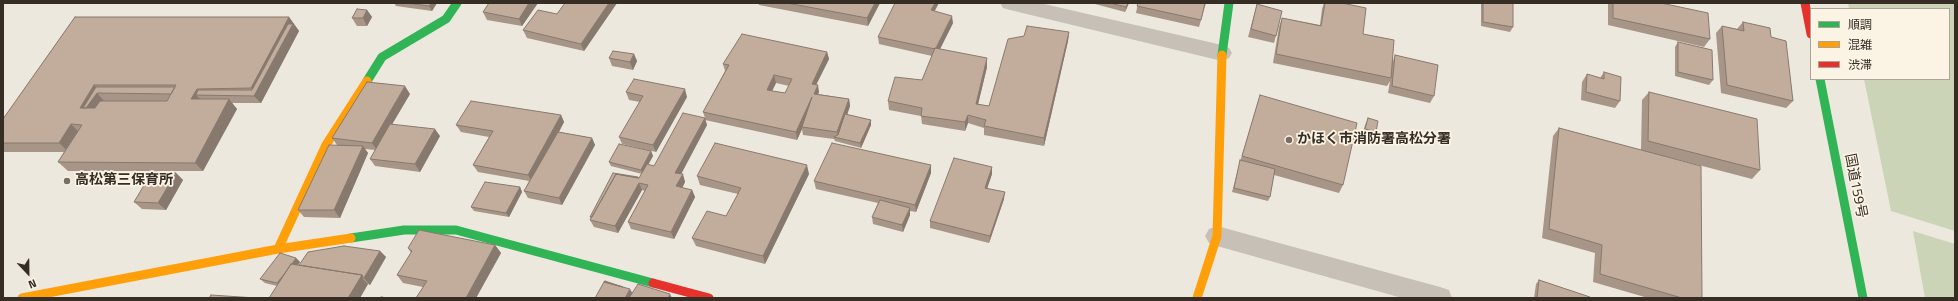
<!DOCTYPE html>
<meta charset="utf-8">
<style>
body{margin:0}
#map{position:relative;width:1958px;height:301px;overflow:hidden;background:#ede8dd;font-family:"Titillium Web","Noto Sans JP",sans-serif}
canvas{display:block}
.frame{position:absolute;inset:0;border:4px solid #362d25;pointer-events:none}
.legend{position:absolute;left:1810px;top:8px;width:140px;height:72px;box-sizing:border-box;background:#fbf3e4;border:1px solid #aca498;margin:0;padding:5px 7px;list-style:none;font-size:12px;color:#362d25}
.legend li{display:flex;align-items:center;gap:8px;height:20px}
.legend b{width:20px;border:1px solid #aca498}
.north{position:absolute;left:8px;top:253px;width:40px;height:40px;-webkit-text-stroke:3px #fbf3e4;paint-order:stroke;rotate:158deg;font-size:11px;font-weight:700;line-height:16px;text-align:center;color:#362d25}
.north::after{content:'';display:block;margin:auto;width:14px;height:18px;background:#362d25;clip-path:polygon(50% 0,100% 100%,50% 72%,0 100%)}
</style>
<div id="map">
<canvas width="1958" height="301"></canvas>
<div class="frame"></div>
<ul class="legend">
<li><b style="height:5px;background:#30b455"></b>順調</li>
<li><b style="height:5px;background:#ff9f0a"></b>混雑</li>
<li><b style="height:5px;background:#e5322d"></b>渋滞</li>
</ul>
<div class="north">N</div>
</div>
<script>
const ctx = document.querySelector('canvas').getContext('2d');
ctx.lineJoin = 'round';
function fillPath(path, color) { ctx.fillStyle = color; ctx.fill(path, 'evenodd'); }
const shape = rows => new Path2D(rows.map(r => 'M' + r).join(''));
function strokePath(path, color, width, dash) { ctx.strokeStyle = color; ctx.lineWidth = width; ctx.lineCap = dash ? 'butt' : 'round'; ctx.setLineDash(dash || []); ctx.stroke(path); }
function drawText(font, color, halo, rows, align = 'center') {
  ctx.font = font + ' "Titillium Web","Noto Sans JP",sans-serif'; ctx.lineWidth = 3.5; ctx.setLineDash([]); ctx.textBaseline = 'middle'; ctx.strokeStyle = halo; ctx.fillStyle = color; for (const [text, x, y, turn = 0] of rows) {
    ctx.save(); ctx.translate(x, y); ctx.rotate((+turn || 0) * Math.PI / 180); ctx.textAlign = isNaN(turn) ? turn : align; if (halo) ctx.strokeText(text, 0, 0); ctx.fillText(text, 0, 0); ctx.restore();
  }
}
fillPath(shape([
 [1848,3,1955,3,1955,231,1891,211,1864,79,1949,79,1949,9,1849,9],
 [1913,231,1955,244,1955,298,1925,298]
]), '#cbd4b6');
fillPath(shape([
 [1000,3,1040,3,1222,45,1229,48,1232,53,1229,58,1222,61,1010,10,1003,8,1000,3],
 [1217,226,1440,287,1449,290,1452,298,1402,298,1217,246,1209,243,1205,236,1209,229,1217,226]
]), '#c6c0b7');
strokePath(shape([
 [1222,55,1229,3],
 [1820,79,1863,298],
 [367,81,382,57,446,19,457,3],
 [351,238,404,230,456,230,653,283]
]), '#30b455', 9);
strokePath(shape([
 [278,249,326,145,367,81],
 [22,298,278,249,351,238],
 [1197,298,1217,236,1222,55]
]), '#ff9f0a', 9);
strokePath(shape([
 [1805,3,1811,34],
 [653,283,709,298]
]), '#e5322d', 9);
fillPath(shape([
 [394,3,437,3,432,11,396,6],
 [489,3,538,3,522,26,487,20,483,12],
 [565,3,617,3,584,51,527,38,523,30,557,14],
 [758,3,880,3,868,26,759,5],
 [1096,3,1129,3,1125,12,1095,4],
 [1138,3,1206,3,1199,27,1136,13],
 [1324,3,1342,3,1363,34,1393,61,1395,55,1434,96,1430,103,1388,93,1390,81,1387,86,1273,63,1279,27,1282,18,1320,25,1322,9],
 [1481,3,1513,3,1513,27,1510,32,1481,26],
 [1608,3,1661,3,1710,39,1704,47,1608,25],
 [1257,4,1276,36,1274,43,1248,37],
 [367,10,372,17,367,26,357,26,352,18],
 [935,11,953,23,940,49,987,67,978,104,989,106,1069,32,1068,41,1044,146,984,135,984,128,968,123,965,131,922,124,921,116,889,110,888,101,922,80,932,56,879,44,878,37],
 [75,17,289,17,299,31,261,103,232,103,237,109,203,171,68,171,58,162,64,152,3,152,3,119],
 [1743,22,1771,37,1793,101,1786,108,1721,93,1716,33,1722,26,1737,29],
 [1678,42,1713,80,1709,85,1675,76,1675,47],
 [827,52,829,59,816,85,819,92,818,94,849,99,850,106,847,115,871,120,871,125,861,148,835,141,834,139,803,135,802,129,797,140,705,120,707,125,681,174,685,182,682,188,692,190,695,197,674,239,631,229,628,222,645,191,642,190,618,233,594,227,590,220,591,218,590,217,638,177,639,178,642,174,611,166,609,162,651,151,653,156,648,165,654,166,705,118,703,112,725,71,723,64],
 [776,83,789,86,785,93,772,91],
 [634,54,637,61,633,70,612,66,609,58],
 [1604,72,1620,101,1615,108,1581,100,1582,82,1587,74,1600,78],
 [626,92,687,97,656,152,622,144,619,137,640,102,629,100],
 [1649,92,1760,170,1752,179,1668,157,1702,298,1648,298,1593,282,1595,253,1542,238,1553,136,1559,128,1641,150,1642,100],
 [410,94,392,124,440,136,420,172,375,166,370,159,375,150,365,149,368,153,340,218,304,217,298,210,337,145,332,138],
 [1260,95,1343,185,1339,193,1274,175,1270,197,1268,201,1232,192,1239,165],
 [561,115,564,122,559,132,592,138,595,145,562,205,528,198,524,191,529,181,478,172,473,165,489,137,461,132,456,125],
 [1368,118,1376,132,1372,140,1362,136,1365,125],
 [931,165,931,173,916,212,910,211,910,215,903,232,873,224,872,217,878,203,816,189,814,181],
 [992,167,992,174,987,188,1004,199,989,243,930,228,930,221],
 [176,173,183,180,166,210,142,209,134,202],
 [809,174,765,264,696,246,692,238,726,216,738,194,700,185,697,176],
 [520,187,522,192,509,217,474,211,471,207],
 [495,245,501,253,476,298,416,298,423,287,403,283,397,275,411,253,408,248],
 [380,251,386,257,370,285,368,284,360,298,269,298,277,286,265,283,260,279,296,258,300,262,298,265,299,265],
 [1539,280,1590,298,1534,298,1536,284]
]), '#a79587');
fillPath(shape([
 [431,3,437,3,432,11,429,6],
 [529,3,538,3,522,26,519,19],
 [609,3,617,3,584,51,581,44],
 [875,3,880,3,868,26,867,18],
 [935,3,939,3,931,18,931,10],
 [1128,3,1129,3,1125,12,1126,7],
 [367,10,372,17,367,26,363,18],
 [952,16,953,23,936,57,935,49],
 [289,17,299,31,261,103,254,96,255,94,251,88],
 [1069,32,1068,41,1044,146,1044,138],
 [827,52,829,59,813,91,812,84],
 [634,54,637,61,633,70,630,62],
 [987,58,987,67,976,113,976,104],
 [774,75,776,83,769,97,767,90],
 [94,85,102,93,97,93,104,101,93,118,80,108],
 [818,85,819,92,815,101,814,94],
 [405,86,410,94,377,150,372,143],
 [197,89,202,95,196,95,203,102,191,99],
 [685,89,687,97,656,152,653,145],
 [812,97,802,127,802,129,797,140,796,132],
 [229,99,237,109,203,171,195,163],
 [849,99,850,106,839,138,838,138,837,132],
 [561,115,564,122,532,182,528,175],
 [968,115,968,123,965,131,965,122],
 [705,118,707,125,678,180,675,173],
 [871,120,871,125,861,148,860,143],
 [71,124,81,134,69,152,59,143],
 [435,129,440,136,420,172,415,164],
 [592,138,595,145,562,205,559,198],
 [363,146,368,153,340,218,334,210],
 [651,151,653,156,643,174,641,170],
 [807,165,809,174,765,264,763,256],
 [931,165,931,173,916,212,915,205],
 [992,167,992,174,985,195,985,188],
 [176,173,183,180,166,210,158,203],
 [683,174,685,182,679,194,676,186],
 [638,177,640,181,639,183,642,190,618,233,615,226],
 [520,187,522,192,509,217,506,213],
 [692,190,695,197,674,239,671,232],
 [1005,192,1004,199,989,243,990,236],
 [910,208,910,215,903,232,902,225],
 [495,245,501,253,476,298,466,298],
 [380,251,386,257,370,285,364,278],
 [296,258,300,262,281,287,277,283],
 [362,275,364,278,362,278,368,284,360,298,348,298],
 [630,289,634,296,632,298,625,298],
 [670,294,672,298,668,298]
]), '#88796e');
const building = shape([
 [406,3,431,3,429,6,406,3],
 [489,3,529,3,519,19,483,12,489,3],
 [565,3,609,3,581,44,523,30,538,10,557,14,565,3],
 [787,3,875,3,867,18,787,3],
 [895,3,935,3,931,10,952,16,936,48,935,48,935,49,878,37,895,3],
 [1110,3,1128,3,1126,7,1110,3],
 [1138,3,1205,3,1201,20,1137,6,1138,3],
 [1325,3,1342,3,1366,8,1363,34,1394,40,1391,78,1276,54,1282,18,1321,26,1325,3],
 [1483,3,1513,3,1513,27,1483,22,1483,3],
 [1613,3,1661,3,1708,13,1710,39,1613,18,1613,3],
 [1257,4,1282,11,1276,36,1251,29,1257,4],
 [357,9,367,10,363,18,352,18,357,9],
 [75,17,289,17,251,88,197,89,191,99,229,99,195,163,58,162,82,125,71,124,59,143,3,143,3,119,75,17],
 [94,85,176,85,167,101,100,101,95,108,80,108,94,85],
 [1743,22,1770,28,1771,37,1786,41,1793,101,1727,85,1722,26,1744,31,1743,22],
 [288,24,293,24,254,96,196,95,198,90,252,90,288,24],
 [1027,26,1069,32,1044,138,984,126,986,120,968,115,965,122,921,116,922,108,888,101,895,77,922,80,935,48,987,58,976,104,989,106,1008,39,1024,36,1027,26],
 [742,34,827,52,812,84,818,85,814,94,849,99,837,132,802,127,812,97,796,132,703,112,729,65,723,64,742,34],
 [774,75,792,79,785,93,767,90,774,75],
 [1678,42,1712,50,1713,80,1678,72,1678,42],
 [613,51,634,54,630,62,609,58,613,51],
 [1395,55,1438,65,1434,96,1392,86,1395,55],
 [1604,72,1621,77,1620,101,1586,92,1587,74,1604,79,1604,72],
 [634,79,685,89,653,145,619,137,643,96,626,92,634,79],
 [367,82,405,86,372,143,332,138,367,82],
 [96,87,175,87,171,94,97,93,86,108,83,108,96,87],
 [1649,92,1757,119,1760,170,1648,141,1649,92],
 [1260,95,1357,123,1343,185,1242,156,1260,95],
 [471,101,561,115,528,175,473,165,493,131,456,125,471,101],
 [683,113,705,118,675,173,683,174,676,186,692,190,671,232,628,222,648,185,639,183,615,226,590,220,616,174,639,178,647,164,654,166,683,113],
 [845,114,871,120,860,143,834,137,838,135,845,114],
 [1368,118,1378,121,1376,132,1365,129,1368,118],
 [390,124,435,129,415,164,370,159,390,124],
 [1559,128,1701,166,1702,298,1682,298,1600,274,1602,245,1549,229,1559,128],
 [558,132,592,138,559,198,524,191,558,132],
 [715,143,807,165,763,256,692,238,707,211,726,216,741,188,697,176,715,143],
 [832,143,931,165,915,205,814,181,832,143],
 [619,144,651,151,641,170,609,162,619,144],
 [329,145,363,146,334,210,298,210,329,145],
 [954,158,992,167,985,188,1005,192,990,236,930,221,954,158],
 [1240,160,1275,169,1270,197,1234,188,1240,160],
 [152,172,176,173,158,203,134,202,152,172],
 [613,173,638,177,638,178,616,174,592,217,590,217,613,173],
 [485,182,520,187,506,213,471,207,485,182],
 [880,200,910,208,902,225,872,217,880,200],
 [419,230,495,245,466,298,416,298,427,281,397,275,412,251,408,248,419,230],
 [344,246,380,251,364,278,362,278,363,276,362,275,299,265,308,252,344,246],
 [280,253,296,258,292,264,291,264,285,273,277,283,260,279,280,253],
 [291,264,362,275,348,298,269,298,291,264],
 [1539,280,1590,297,1590,298,1537,298,1539,280],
 [605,281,623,287,604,282,605,281],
 [604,282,630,289,625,298,595,298,604,282],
 [638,284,670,294,668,298,629,298,638,284],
 [211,295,256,298,209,298,211,295],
 [381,297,388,298,380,298,381,297]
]);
fillPath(building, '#c2ad9d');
strokePath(building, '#88796e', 1);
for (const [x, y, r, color] of [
 [1289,140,4,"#766e65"],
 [67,181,4,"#766e65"]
]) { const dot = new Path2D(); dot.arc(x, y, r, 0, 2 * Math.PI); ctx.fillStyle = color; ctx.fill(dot); strokePath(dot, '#fbf3e4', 1.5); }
drawText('bold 14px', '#362d25', '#fbf3e4', [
 ["かほく市消防署高松分署",1297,140],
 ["高松第三保育所",75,181]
], 'left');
drawText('14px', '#362d25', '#fbf3e4', [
 ["国道159号",1855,186,79]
]);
</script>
